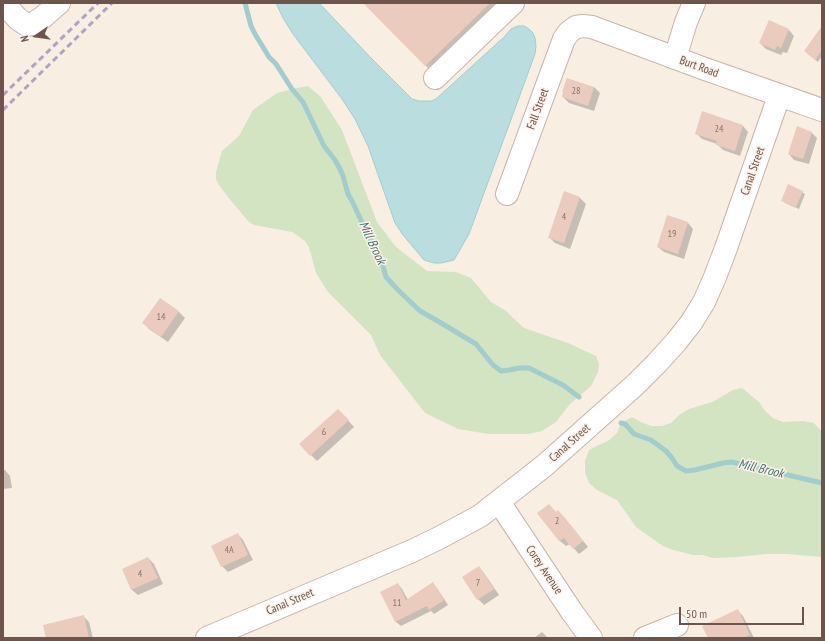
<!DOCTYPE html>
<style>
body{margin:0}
#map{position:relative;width:825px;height:641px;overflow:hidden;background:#f8eee2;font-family:"PT Sans Narrow",sans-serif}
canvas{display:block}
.frame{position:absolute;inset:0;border:4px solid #6d554c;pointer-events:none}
.north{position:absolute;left:16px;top:16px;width:40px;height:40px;-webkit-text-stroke:3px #fcf2e8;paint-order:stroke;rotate:257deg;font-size:11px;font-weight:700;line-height:16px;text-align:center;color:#6d554c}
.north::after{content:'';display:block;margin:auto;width:14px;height:18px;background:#6d554c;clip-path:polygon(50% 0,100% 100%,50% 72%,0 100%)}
.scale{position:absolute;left:679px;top:607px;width:125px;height:18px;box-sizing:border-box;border:2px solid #6d554c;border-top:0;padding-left:5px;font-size:12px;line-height:14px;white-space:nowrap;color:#6d554c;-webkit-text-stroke:3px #fcf2e8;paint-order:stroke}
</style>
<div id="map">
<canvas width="825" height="641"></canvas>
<div class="frame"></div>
<div class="north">N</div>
<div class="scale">50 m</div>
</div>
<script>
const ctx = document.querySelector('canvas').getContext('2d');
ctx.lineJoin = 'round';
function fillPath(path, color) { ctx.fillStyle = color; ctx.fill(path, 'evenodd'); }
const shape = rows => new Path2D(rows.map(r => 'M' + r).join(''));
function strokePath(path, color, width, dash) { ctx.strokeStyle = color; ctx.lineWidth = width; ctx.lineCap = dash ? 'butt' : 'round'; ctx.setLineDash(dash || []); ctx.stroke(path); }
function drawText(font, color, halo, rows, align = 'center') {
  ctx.font = font + ' "PT Sans Narrow",sans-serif'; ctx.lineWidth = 3; ctx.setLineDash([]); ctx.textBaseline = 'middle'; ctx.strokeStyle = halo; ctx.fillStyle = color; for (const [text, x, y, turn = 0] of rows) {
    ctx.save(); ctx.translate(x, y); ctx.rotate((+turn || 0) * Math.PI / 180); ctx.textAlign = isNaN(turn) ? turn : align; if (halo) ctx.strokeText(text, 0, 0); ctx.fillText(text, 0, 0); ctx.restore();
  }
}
fillPath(shape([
 [308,86,320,96,342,130,377,222,396,247,427,271,456,272,471,278,491,302,506,311,524,328,568,343,596,356,599,364,598,372,591,386,570,404,556,422,542,431,528,434,489,434,458,429,425,413,380,355,371,335,328,292,316,273,309,247,305,241,292,232,254,225,248,221,228,197,219,185,216,179,216,172,222,151,239,136,253,110,277,93,292,89],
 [742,388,759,402,765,411,773,418,783,422,803,421,814,423,822,432,822,557,787,554,766,554,736,557,713,558,703,555,693,555,673,550,663,546,636,527,617,500,597,490,589,483,585,472,585,461,589,450,599,445,608,441,617,433,621,423,632,417,641,422,651,426,662,426,671,423,679,415,689,409,712,402,733,390]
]), '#d3e4c3');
const water = shape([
 [276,3,319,3,373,60,412,99,419,101,432,101,437,98,504,37,511,29,518,26,524,26,529,29,533,33,535,38,536,46,535,54,469,234,454,260,441,263,434,263,424,260,403,235,395,223,368,146,355,119,342,99,293,34,283,18,276,3]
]);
fillPath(water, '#badddf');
strokePath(water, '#a1cdcf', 1);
fillPath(shape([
 [364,3,513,3,437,77],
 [789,30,794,36,787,53,783,52,781,55,766,49,760,43],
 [822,42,822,56,818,62,808,54],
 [594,87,600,93,594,111,569,103,563,97],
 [743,126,748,132,740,156,723,150,717,144,702,139,696,133],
 [811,132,817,138,809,164,794,160,789,154],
 [802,192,805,194,799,209,785,203,783,201],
 [565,193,580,198,586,204,570,249,555,243,549,237],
 [688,223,693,229,684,259,664,252,658,247],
 [161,299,179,312,185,318,168,342,149,329,144,323],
 [344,416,354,427,317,461,311,455],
 [3,470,5,470,10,476,12,488,3,489],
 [558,511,564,517,588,547,579,554,570,544,566,546,560,541,538,514,556,513],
 [238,534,243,540,253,560,228,572,222,566],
 [148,558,154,564,163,584,138,595,132,590,123,570],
 [479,567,484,573,499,595,484,605,478,599,463,577],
 [398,584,402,589,408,600,433,584,437,588,448,605,434,614,431,611,401,626,396,622,381,592],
 [737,610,743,616,754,638,709,638],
 [83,616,89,622,93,638,47,638],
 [542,632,548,638,534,638]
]), '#0003');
strokePath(shape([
 [245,3,251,26,255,34,269,57,276,64,292,89,303,102,324,146,335,160,340,169,343,176,348,194,352,201,375,250,381,259,386,277,398,290,420,311,436,320,476,344,493,365,501,371,510,370,519,368,529,368,563,385,579,397],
 [621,423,625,424,634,434,651,440,666,451,672,458,677,466,686,471,695,470,723,463,732,462,822,483]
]), '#a1cdcf', 5);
fillPath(shape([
 [363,3,490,3,425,66],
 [769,20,789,29,781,48,777,46,775,50,759,43],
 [822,26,822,50,815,60,804,51],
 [567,78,594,87,588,106,562,97,563,92,562,92],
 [702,111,743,125,735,151,716,145,717,141,695,134],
 [797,126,812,132,803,159,788,154],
 [788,184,803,191,796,207,781,201],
 [564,191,580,197,564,243,548,238],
 [667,215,688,222,678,254,657,247],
 [160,298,179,311,161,337,142,323],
 [338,409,349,420,310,456,299,444],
 [549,504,556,512,558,510,583,541,573,549,564,538,559,541,537,513],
 [238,533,248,555,221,567,211,546],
 [148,557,158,578,131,590,122,569],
 [479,566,494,589,477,600,462,577],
 [433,582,444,600,429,610,427,606,395,622,380,592,398,583,406,600],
 [738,609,750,635,743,638,708,638,702,626],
 [84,615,89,638,46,638,43,625]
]), '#eacbbd');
const minor = shape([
 [9,9,18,19,27,25,33,24,43,17,59,3],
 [675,58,686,22,694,3],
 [435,78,513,3],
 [507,194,564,39,569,32,576,27,583,26,592,27,705,69,822,110],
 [499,502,572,612,591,638],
 [207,638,412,551,437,539,480,516,544,466,635,385,657,363,676,342,691,323,704,302,715,277,726,248,779,96],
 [645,638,665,630,677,625]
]);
strokePath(minor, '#c7b5ab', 24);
strokePath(minor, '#fff', 22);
strokePath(shape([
 [3,95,98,3],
 [3,110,112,3]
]), '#b0a3c0', 3, [6, 4]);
drawText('10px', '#8c7268', null, [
 ["28",576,91],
 ["24",719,129],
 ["4",564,217],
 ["19",672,234],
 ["14",161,317],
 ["6",324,432],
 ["2",557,521],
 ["4A",229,550],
 ["4",140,574],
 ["7",478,583],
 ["11",397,603]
]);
drawText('12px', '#6d554c', '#fcf2e8', [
 ["Burt Road",699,67,20],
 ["Fall Street",538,109,-70],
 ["Canal Street",753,171,-71],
 ["Canal Street",570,443,-42],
 ["Corey Avenue",544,570,56],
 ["Canal Street",290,602,-23]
]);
drawText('italic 13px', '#467377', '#fcf2e8', [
 ["Mill Brook",372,243,65],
 ["Mill Brook",761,469,13]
]);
</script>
